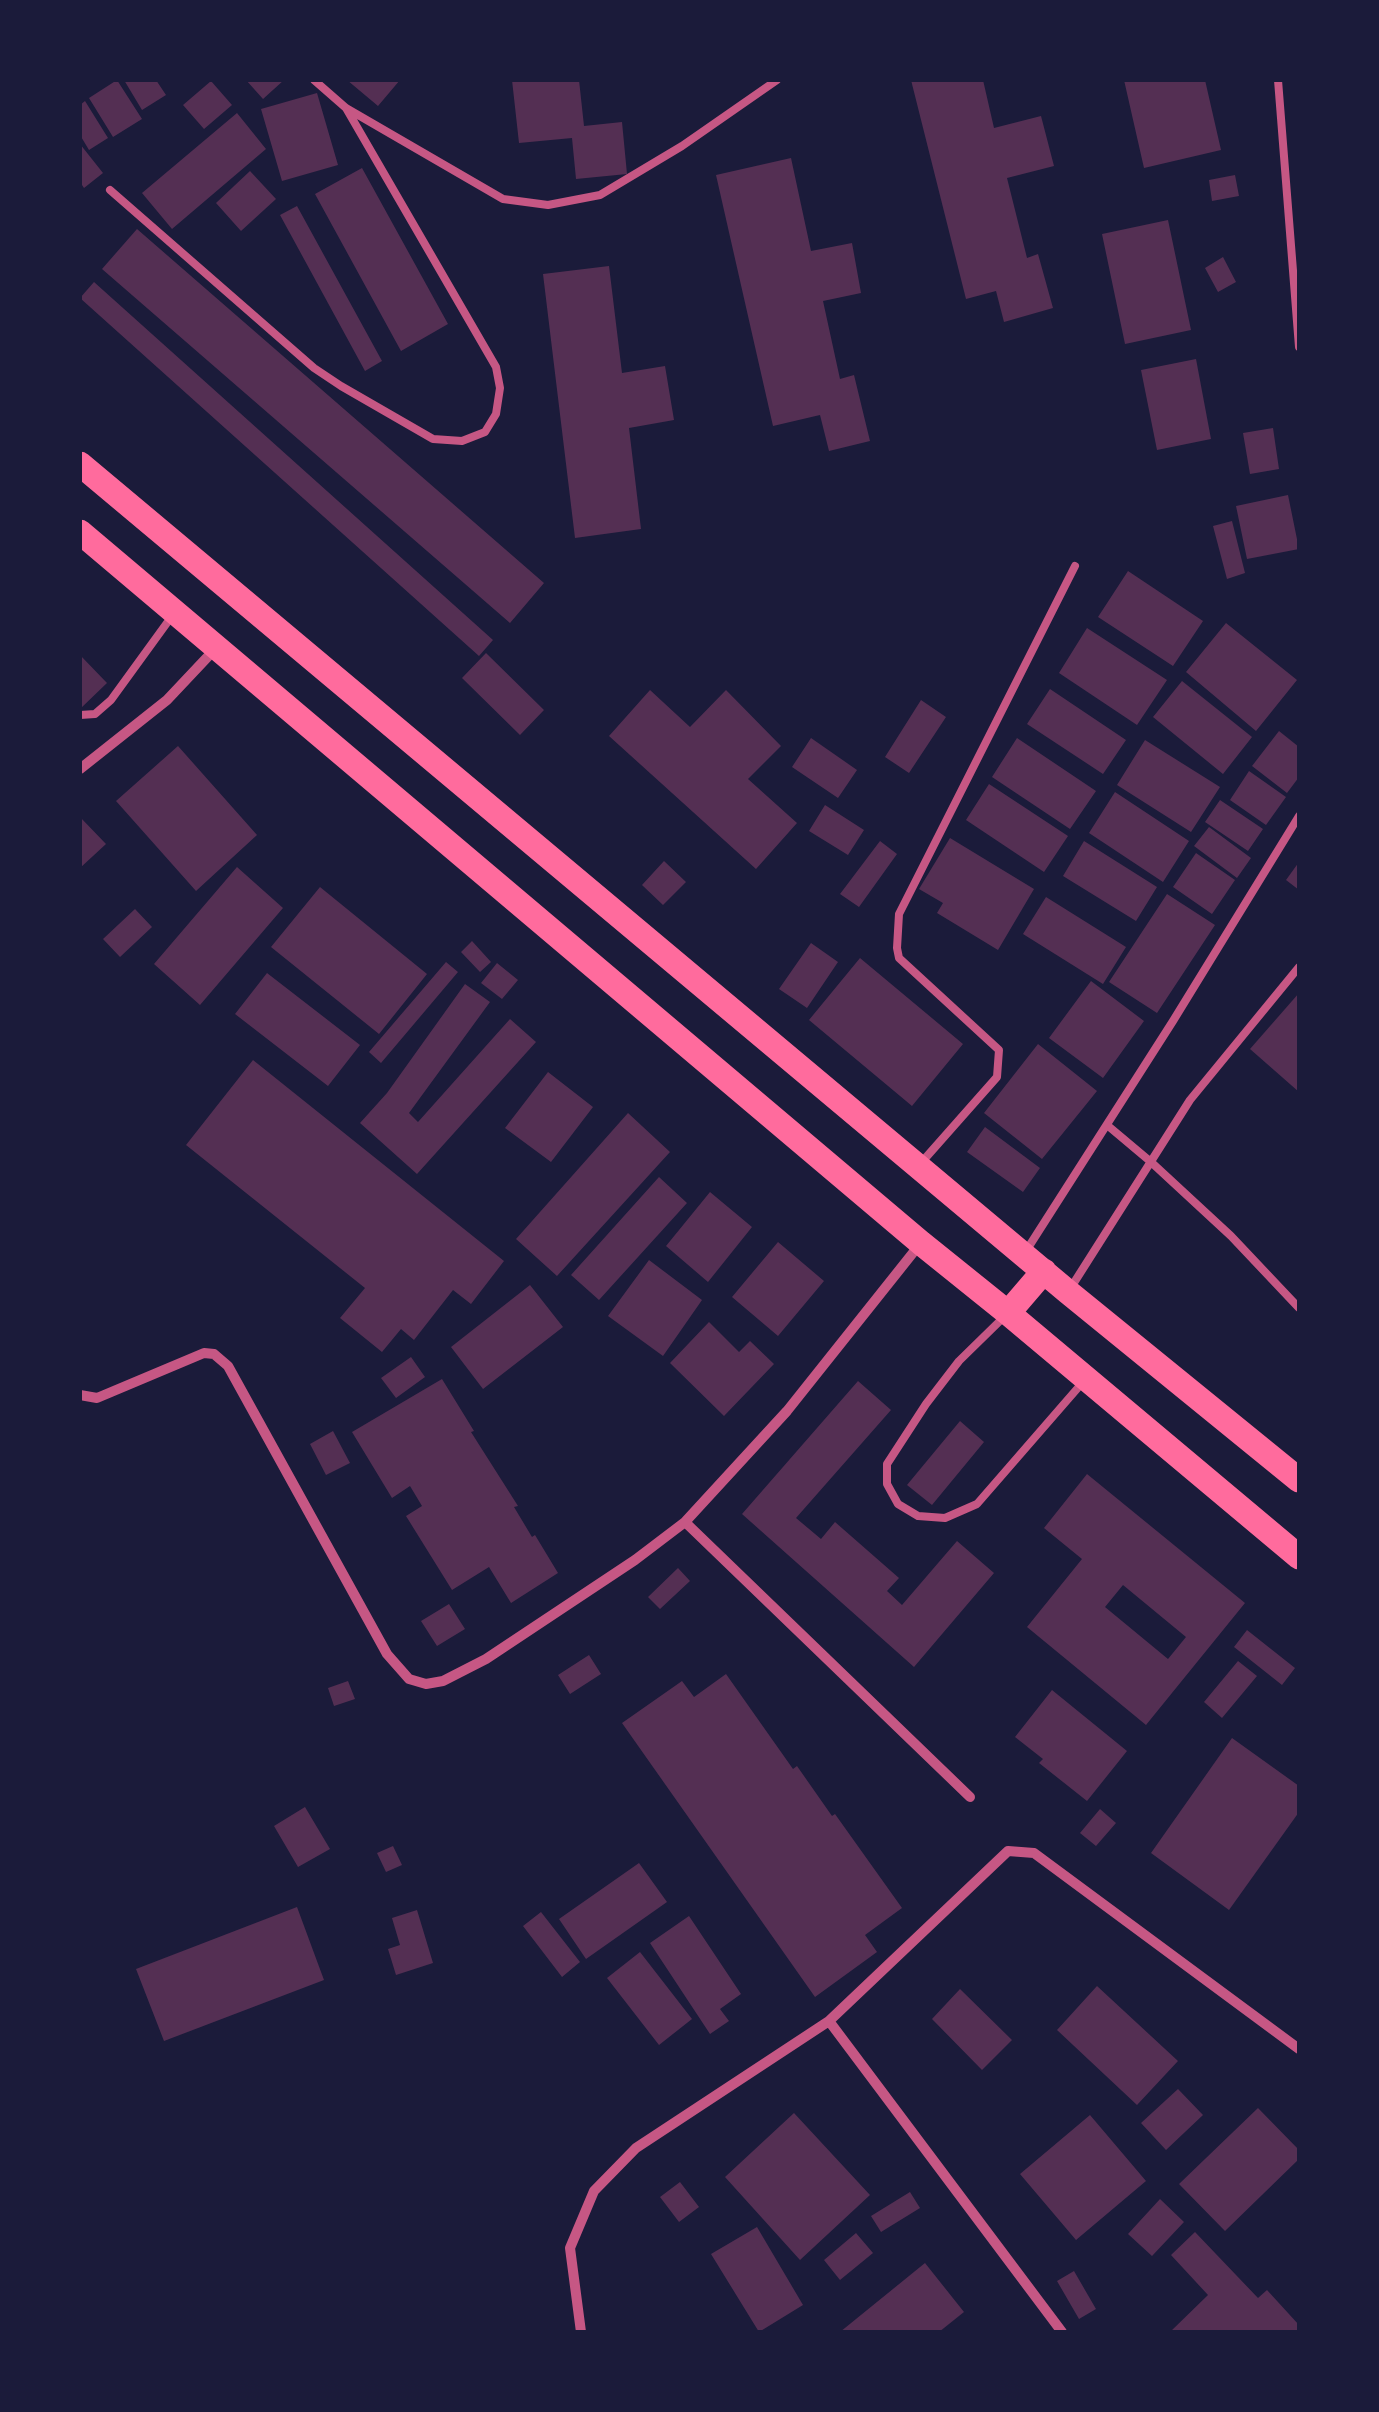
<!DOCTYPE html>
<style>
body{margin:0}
#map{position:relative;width:1379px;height:2412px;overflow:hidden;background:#1b1b3a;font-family:"Roboto Condensed",sans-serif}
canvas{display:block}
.frame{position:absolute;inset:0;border:82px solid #1b1b3a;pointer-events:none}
</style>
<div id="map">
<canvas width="1379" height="2412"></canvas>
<div class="frame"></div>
</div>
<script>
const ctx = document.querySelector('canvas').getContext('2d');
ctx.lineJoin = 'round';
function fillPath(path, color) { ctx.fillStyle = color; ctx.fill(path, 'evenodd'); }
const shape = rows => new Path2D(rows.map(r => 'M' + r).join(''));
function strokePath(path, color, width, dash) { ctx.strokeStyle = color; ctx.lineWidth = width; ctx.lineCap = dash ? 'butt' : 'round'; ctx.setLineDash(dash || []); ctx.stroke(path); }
fillPath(shape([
 [117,80,142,119,113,137,89,98],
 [124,80,156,80,166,95,142,110],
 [246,80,284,80,263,99],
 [347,80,400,80,378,106],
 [512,80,579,80,584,126,622,122,627,174,576,179,572,138,519,143],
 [911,80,983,80,994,128,1041,116,1054,166,1007,178,1027,258,1038,254,1053,308,1004,322,996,291,966,299],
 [1124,80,1205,80,1221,150,1144,168],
 [211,81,232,105,204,129,183,105],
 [317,93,338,165,282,181,261,109],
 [85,101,108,138,89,150,80,135,80,105],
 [237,113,266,149,172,229,142,193],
 [80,144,103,173,84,188,80,182],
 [791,158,811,251,852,243,861,293,823,301,840,379,854,375,870,441,829,451,820,415,773,426,716,175],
 [362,168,448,324,401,351,315,194],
 [250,171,276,199,241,231,216,203],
 [1235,175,1239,196,1212,201,1209,180],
 [297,206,382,361,365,371,280,215],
 [1168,220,1191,330,1125,344,1102,234],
 [137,229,544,583,510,623,102,269],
 [1223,257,1236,282,1218,292,1205,268],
 [609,266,622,373,665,366,674,420,629,428,641,529,575,538,543,274],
 [94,282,493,640,479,656,80,298],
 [1196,359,1211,439,1157,450,1141,370],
 [1273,428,1279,469,1250,474,1243,433],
 [1288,495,1299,549,1247,559,1236,506],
 [1232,521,1245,573,1227,579,1213,526],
 [1128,571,1203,621,1173,666,1098,617],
 [1226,623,1297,680,1256,731,1186,672],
 [1087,628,1167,680,1137,725,1059,673],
 [486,653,544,710,520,735,462,678],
 [80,655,107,683,80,709],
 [1182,681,1252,737,1223,774,1153,717],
 [1050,689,1126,740,1103,774,1027,724],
 [650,690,690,727,726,690,781,746,748,779,797,823,756,869,609,736],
 [921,700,946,717,909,773,885,757],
 [1279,731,1299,747,1299,777,1287,793,1252,766],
 [811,738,857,770,838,798,792,767],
 [1017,738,1096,791,1070,829,992,777],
 [1145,740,1220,787,1191,832,1117,785],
 [178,746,257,835,196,891,116,801],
 [1249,771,1286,797,1266,825,1230,800],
 [989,784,1068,836,1044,872,966,820],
 [1115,792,1189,841,1163,882,1089,833],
 [1220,800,1263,829,1248,851,1205,822],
 [825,805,864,830,848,855,809,831],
 [80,817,106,844,80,868],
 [1209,827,1251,858,1237,878,1194,846],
 [950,838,1034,889,998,950,937,913,943,903,919,889],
 [880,841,897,854,859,907,840,894],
 [1084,841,1157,887,1136,921,1063,876],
 [1196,853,1235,880,1212,914,1173,887],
 [664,861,686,882,663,905,642,885],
 [1299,862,1299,890,1286,880],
 [237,867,283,908,200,1005,154,964],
 [320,887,427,974,379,1034,271,947],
 [1167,894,1215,925,1157,1013,1109,982],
 [1046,897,1126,947,1103,984,1023,934],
 [135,909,152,927,120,957,103,939],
 [472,941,491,962,480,972,461,952],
 [811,943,838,962,807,1008,779,989],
 [860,958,963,1044,912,1106,809,1020],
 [446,962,458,972,381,1063,369,1052],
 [497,963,518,980,502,999,481,983],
 [267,973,360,1045,328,1086,235,1014],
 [1091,981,1144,1021,1103,1078,1049,1038],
 [465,984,490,1002,409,1113,418,1122,510,1019,536,1042,417,1174,360,1123,387,1093],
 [1299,993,1299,1092,1250,1049],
 [1038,1044,1097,1091,1042,1159,984,1113],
 [253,1060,504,1261,471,1304,453,1290,414,1340,401,1329,382,1352,340,1318,365,1288,186,1145],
 [548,1072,593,1107,551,1162,505,1128],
 [628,1113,670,1152,557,1276,516,1239],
 [985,1127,1040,1168,1023,1192,967,1152],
 [659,1177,687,1203,599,1300,571,1275],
 [710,1192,752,1227,708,1282,666,1246],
 [778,1242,824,1281,778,1336,732,1297],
 [649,1260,702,1300,663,1356,608,1316],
 [530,1285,563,1327,483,1389,451,1347],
 [709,1322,739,1352,750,1341,774,1364,724,1416,670,1363],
 [411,1357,425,1377,396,1398,381,1378],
 [442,1379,474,1431,471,1432,518,1506,514,1507,532,1537,535,1535,558,1573,511,1603,489,1567,452,1590,406,1516,422,1506,410,1486,392,1498,352,1432],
 [858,1381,891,1410,796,1518,821,1539,835,1522,899,1578,887,1591,902,1605,957,1541,994,1573,914,1667,742,1514],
 [960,1421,984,1442,932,1505,907,1485],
 [333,1431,350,1463,326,1475,310,1444],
 [1087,1474,1245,1603,1146,1725,1027,1627,1082,1559,1044,1528],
 [1123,1585,1186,1637,1168,1659,1105,1607],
 [678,1568,690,1581,660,1609,648,1597],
 [449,1604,465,1629,437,1646,421,1621],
 [1247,1630,1295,1668,1282,1685,1234,1647],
 [589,1655,601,1674,570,1694,558,1675],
 [1238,1661,1257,1676,1222,1718,1204,1702],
 [726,1674,793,1769,797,1766,832,1816,835,1814,902,1908,865,1935,877,1952,815,1997,622,1723,682,1681,694,1697],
 [348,1681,355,1699,334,1706,328,1688],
 [1052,1690,1127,1751,1087,1801,1039,1763,1043,1759,1015,1737],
 [1232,1738,1299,1786,1299,1812,1229,1910,1151,1853],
 [305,1807,330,1849,298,1867,274,1826],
 [1100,1809,1116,1823,1096,1846,1080,1833],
 [393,1846,402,1865,386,1872,377,1853],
 [639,1863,667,1902,586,1959,559,1919],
 [297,1907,324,1980,164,2041,136,1969],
 [417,1910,433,1963,396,1975,388,1949,400,1945,392,1918],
 [541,1912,580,1962,562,1977,523,1926],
 [689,1916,741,1994,720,2009,729,2021,710,2034,650,1943],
 [640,1952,692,2019,659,2045,607,1978],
 [1097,1986,1178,2061,1137,2105,1057,2030],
 [960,1989,1012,2040,982,2070,932,2019],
 [1178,2089,1203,2115,1166,2150,1141,2123],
 [1258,2108,1299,2150,1299,2159,1225,2231,1179,2184],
 [794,2113,870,2195,800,2260,725,2177],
 [1090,2115,1146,2181,1076,2240,1020,2174],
 [680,2182,699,2207,679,2222,660,2197],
 [910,2192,920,2208,881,2232,871,2216],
 [1160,2199,1184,2222,1152,2256,1128,2234],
 [757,2227,803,2305,759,2332,711,2254],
 [1195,2232,1258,2298,1267,2290,1299,2325,1299,2332,1170,2332,1208,2295,1171,2255],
 [856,2233,873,2253,840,2280,824,2260],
 [925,2263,964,2312,939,2332,840,2332],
 [1074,2271,1096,2309,1079,2319,1057,2281]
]), '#542f53');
strokePath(shape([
 [314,80,346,108,503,199,548,205,600,195,682,146,777,80],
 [1278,80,1299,347],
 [110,190,314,368,341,386,433,439,462,441,485,432,496,414,500,388,496,367,346,108],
 [80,715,95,714,111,700,172,616],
 [1107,1125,1151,1162,1231,1236,1299,1308],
 [921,1163,997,1077,999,1050,899,958,897,948,899,914,1075,566],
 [1026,1251,1173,1021,1299,816],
 [1070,1289,1190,1100,1299,967],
 [1006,1315,959,1361,926,1404,887,1464,887,1484,898,1504,918,1516,945,1518,977,1504,1083,1382]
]), '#c65784', 8);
strokePath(shape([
 [80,769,167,700,216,648],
 [80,1395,97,1398,204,1353,214,1354,228,1366,387,1654,409,1679,426,1684,443,1681,486,1659,635,1560,685,1522,787,1411,920,1244],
 [685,1522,970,1797],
 [581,2332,570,2248,594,2191,636,2148,829,2021],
 [1062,2332,829,2021,1008,1851,1034,1853,1299,2049]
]), '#c65784', 10);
strokePath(shape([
 [80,464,1068,1292,1299,1480],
 [80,532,921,1243,1008,1313,1299,1557],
 [1008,1313,1044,1271]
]), '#ff6b9d', 25);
</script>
